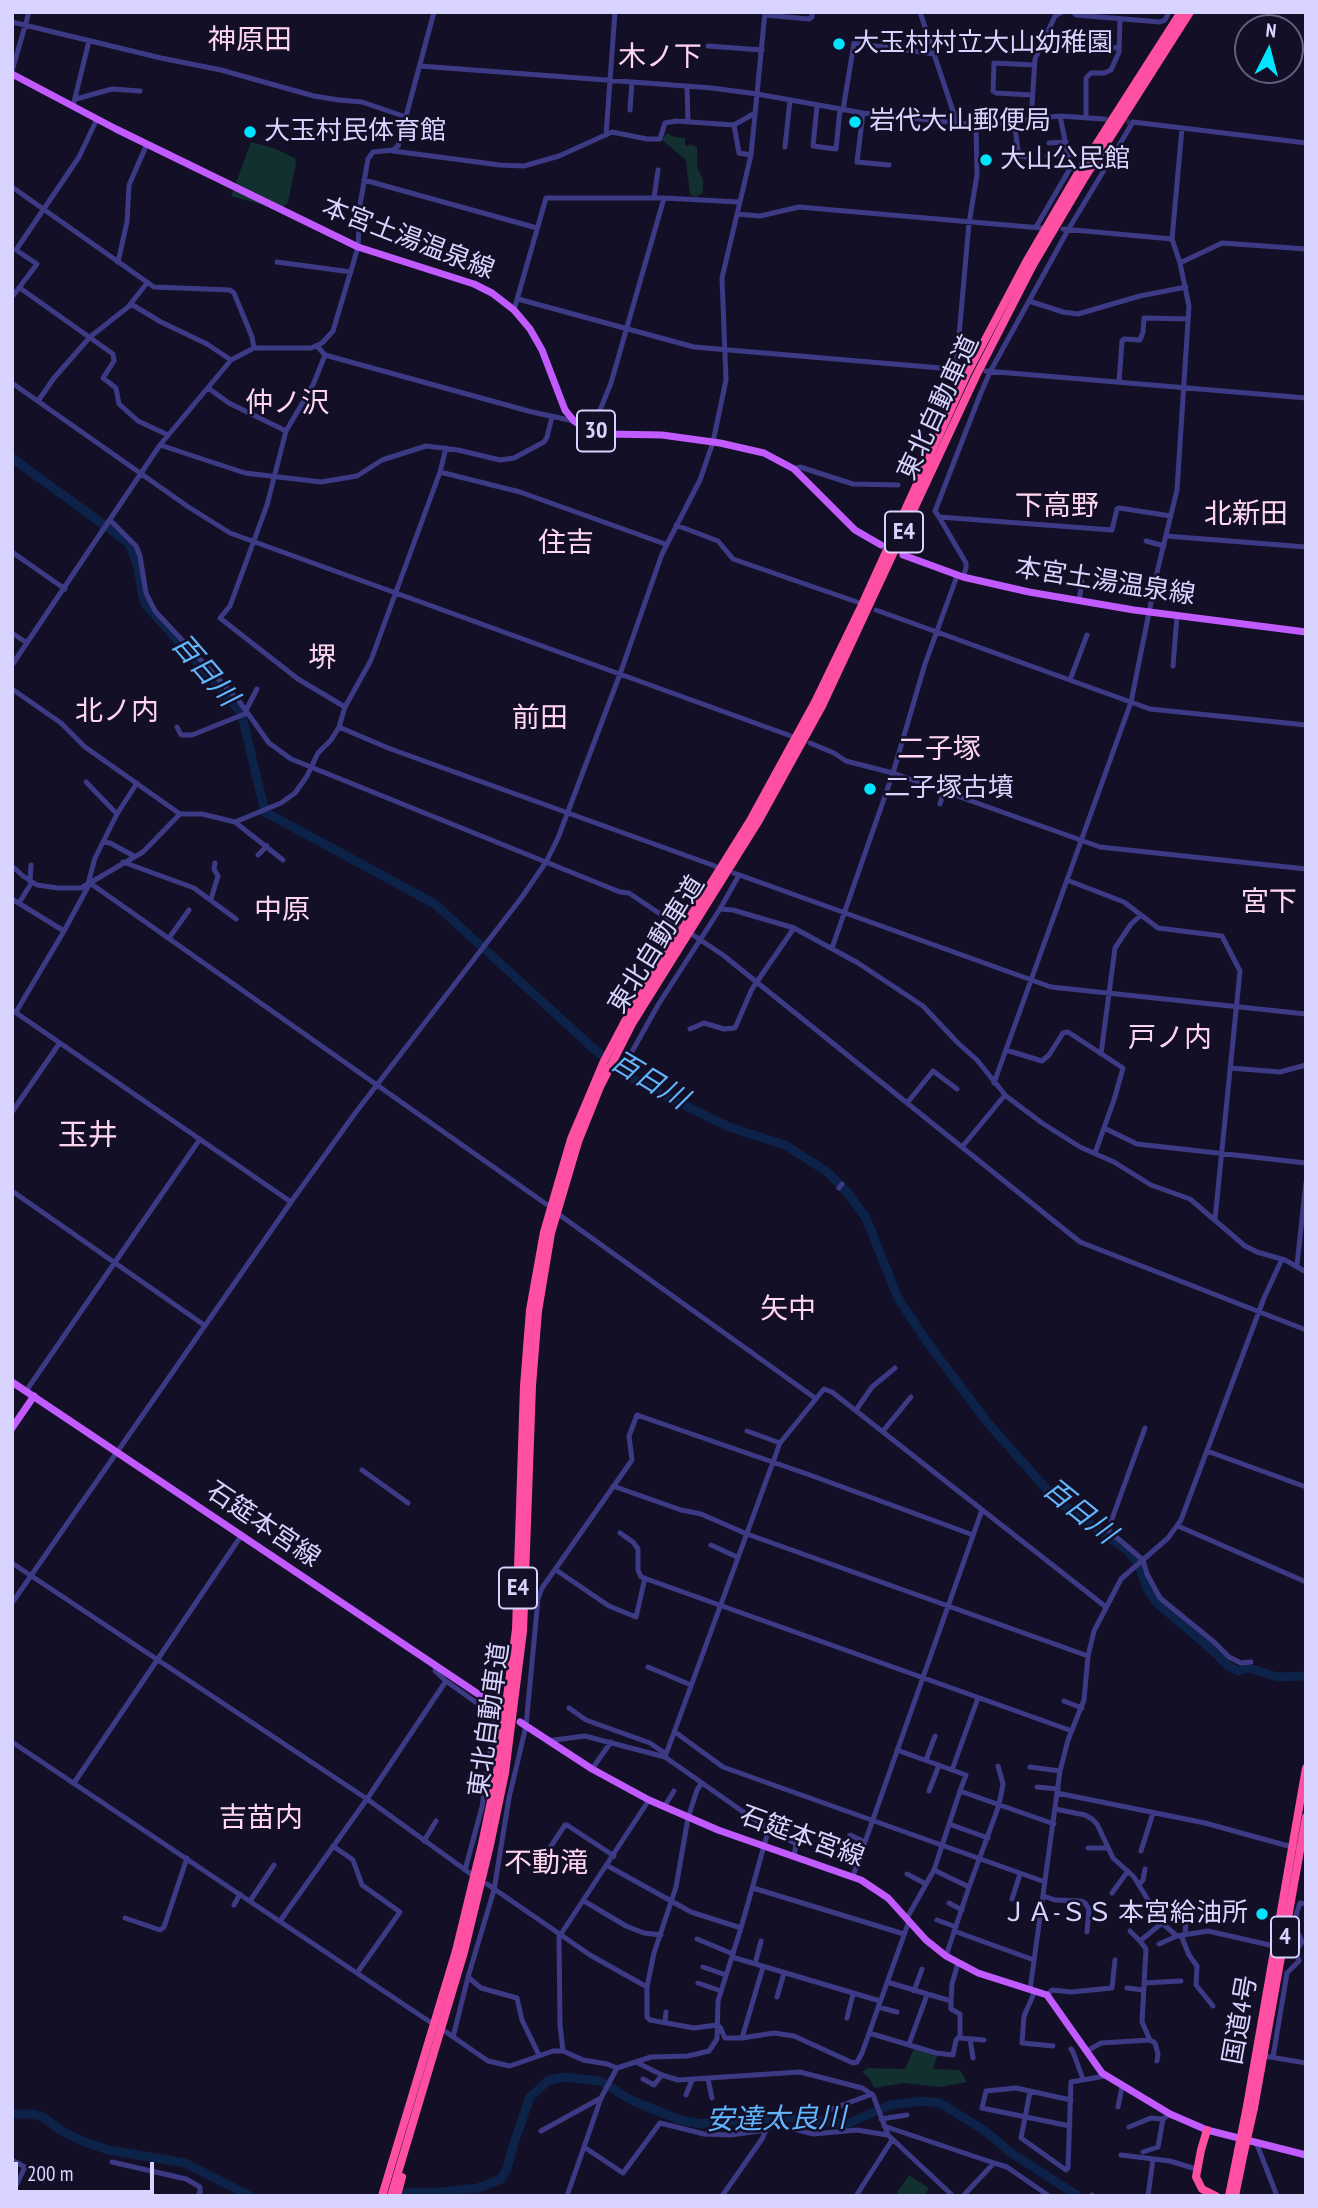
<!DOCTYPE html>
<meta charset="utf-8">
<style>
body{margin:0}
#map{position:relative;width:1318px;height:2208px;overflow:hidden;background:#130f26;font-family:"PT Sans Narrow",sans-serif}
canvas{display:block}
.frame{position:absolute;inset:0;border:14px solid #d9d4ff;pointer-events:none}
.north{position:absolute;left:1234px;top:14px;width:70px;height:70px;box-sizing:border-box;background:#130f26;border:2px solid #625e7d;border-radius:50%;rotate:6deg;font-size:19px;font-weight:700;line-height:28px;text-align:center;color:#d9d4ff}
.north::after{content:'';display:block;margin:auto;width:24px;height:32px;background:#00e5ff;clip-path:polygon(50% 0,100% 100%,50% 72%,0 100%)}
.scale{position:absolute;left:14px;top:2162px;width:140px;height:32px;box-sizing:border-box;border:4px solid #d9d4ff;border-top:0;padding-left:9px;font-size:21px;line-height:24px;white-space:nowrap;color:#d9d4ff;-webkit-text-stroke:5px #130f26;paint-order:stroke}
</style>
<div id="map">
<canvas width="1318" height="2208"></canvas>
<div class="frame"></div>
<div class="north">N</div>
<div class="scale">200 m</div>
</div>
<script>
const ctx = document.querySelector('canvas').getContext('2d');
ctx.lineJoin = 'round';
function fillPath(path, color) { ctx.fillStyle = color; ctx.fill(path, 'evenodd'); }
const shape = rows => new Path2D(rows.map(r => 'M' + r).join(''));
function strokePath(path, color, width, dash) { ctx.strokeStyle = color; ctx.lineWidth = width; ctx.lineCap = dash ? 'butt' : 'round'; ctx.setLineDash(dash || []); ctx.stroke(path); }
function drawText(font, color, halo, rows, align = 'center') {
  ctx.font = font + ' "PT Sans Narrow","Noto Sans JP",sans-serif'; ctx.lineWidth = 5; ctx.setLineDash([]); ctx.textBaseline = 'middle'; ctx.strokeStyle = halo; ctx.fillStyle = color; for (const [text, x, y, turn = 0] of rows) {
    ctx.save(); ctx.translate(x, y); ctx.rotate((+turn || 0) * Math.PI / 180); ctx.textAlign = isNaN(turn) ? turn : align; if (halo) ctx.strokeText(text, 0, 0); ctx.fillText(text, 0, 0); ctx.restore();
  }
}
fillPath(shape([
 [667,133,674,137,685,138,685,146,692,145,697,147,697,167,703,180,703,193,696,197,690,195,686,160,662,140],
 [251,142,276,149,295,158,296,163,288,202,281,210,231,196],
 [914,2048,937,2056,933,2069,960,2070,967,2082,941,2087,904,2083,874,2088,870,2079,862,2072,868,2068,905,2069],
 [909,2175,929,2188,924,2196,895,2196]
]), '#12302f');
strokePath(shape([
 [12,458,129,543,138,567,143,598,146,605,241,712,265,812,435,904,593,1048,619,1069,645,1086,729,1127,785,1145,826,1171,847,1192,866,1218,898,1298,930,1346,987,1422,1055,1499,1127,1550,1139,1565,1147,1588,1157,1603,1210,1648,1227,1665,1238,1671,1249,1668,1277,1677,1306,1676],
 [12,2114,31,2114,41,2116,62,2131,82,2141,108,2150,185,2163,250,2196],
 [392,2196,400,2193,440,2192,478,2188,501,2179,507,2169,513,2146,530,2097,549,2080,564,2077,600,2081,633,2101,680,2120,702,2124,720,2119,740,2122,784,2117,847,2124,890,2105,923,2101,940,2103,985,2131,1010,2152,1078,2196]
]), '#0c2248', 9);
strokePath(shape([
 [1104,119,1130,122]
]), '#312d47', 5, [5, 2.5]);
strokePath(shape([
 [920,12,957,123],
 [1073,12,1076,15,1160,22,1165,20,1169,12],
 [765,15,809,19,812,17,812,12],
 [12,22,161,58,221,70,314,96,339,100,362,102,406,117],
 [708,46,762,50],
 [1095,52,1119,47],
 [420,66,712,88,757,94,863,113,976,125,1060,116,1104,119],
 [12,71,29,12],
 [687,86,688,122],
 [1032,95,996,93,993,91,994,63,1034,65],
 [76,99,112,89,140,91],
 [73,106,89,41],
 [817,106,813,146,836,149,840,110],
 [630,110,632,82],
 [843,110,854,43,934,54],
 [863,113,857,162,889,165],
 [1086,118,1086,78,1091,73,1104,73,1111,70,1119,52,1120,19],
 [1031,120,1035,59,1055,16,1062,12],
 [1014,122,1019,156,1026,157],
 [1133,122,1306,143],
 [734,125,755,113],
 [606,135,615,12],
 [1049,143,1066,142],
 [785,147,790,100],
 [393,151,500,165,524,166,559,156,612,132,647,139,660,139,665,123,676,121,734,125,739,153,751,155],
 [1047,156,1068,155],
 [364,180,537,228],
 [12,187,154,287,230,290,234,293,252,337,254,348],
 [654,198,658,170],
 [737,214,760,216,799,207,1041,228],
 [1036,227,1072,165,1068,155,1060,116],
 [1063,229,1172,239],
 [118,262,127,222,129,185,147,144],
 [277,262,351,272],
 [1180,263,1222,243,1306,249],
 [20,288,113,354,114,361,103,378,116,388,119,404,138,421,168,435],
 [12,297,37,264,16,250,79,157,97,119],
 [518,299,694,347,964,370],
 [1029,301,1068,230,1133,122],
 [131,304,161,322,207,344,231,360],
 [514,310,546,198,664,198,739,202],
 [317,346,325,355,532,412,574,421],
 [325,355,313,385,286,431,267,505,230,606,220,618,298,679,345,707],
 [956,369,969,223,977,175,976,125],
 [986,371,1306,398],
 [1119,382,1122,341,1124,339,1140,340,1143,332,1144,318,1188,319],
 [12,383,187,506,230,533,791,736],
 [208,388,229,403,286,431],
 [38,401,54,378,90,337,128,307,147,283],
 [592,430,611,383,664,198],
 [160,445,245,473,321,482,357,476,382,460,426,446,458,450,500,460,514,458,544,442,547,437,552,417],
 [794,469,800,467,853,484,898,485],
 [440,472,520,492,665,544],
 [1171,516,1119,508,1117,509,1112,530,939,517,935,511,980,395,990,372,1029,301,1063,312,1078,314,1140,296,1186,287],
 [939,517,966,563,966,568,963,577],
 [111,521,136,546,140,556,146,593,155,611,239,701,269,743,291,759,620,892,629,893,678,926],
 [676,525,718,541,733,559,857,602],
 [1166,536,1306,547],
 [1146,541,1164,546],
 [12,552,65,589],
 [1079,601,1082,582],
 [876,610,1150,709,1306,725],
 [12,633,27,643],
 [12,665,160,445,231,360,254,348,311,348,322,343,333,331,358,247,360,205,368,159,373,152,393,150,398,146,434,12],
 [1173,666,1177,616],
 [1070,680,1087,635],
 [12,689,61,723,85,747,180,814,202,814,235,822,283,860],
 [246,710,257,689],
 [177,727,181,735,192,735,247,713],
 [339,727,388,748,715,866],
 [810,743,834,753,846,761,893,773,1100,847,1306,869],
 [86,782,117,814],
 [940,804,944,791],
 [235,822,281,803,295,793,307,776,318,753,331,740,339,727,345,707,371,660,440,472,446,448],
 [103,842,117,814,137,783],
 [258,855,267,846],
 [123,862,194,888,236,919],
 [12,866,23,876,37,885,58,888,81,888,143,852,180,814],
 [734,873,1051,987,1306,1014],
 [1067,880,1124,902,1158,928,1222,936,1240,971,1215,1219],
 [30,881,31,865],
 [90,883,546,1204],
 [88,884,95,858,103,842,110,843,134,856],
 [12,899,64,931],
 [211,899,218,876,214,869,215,863],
 [19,903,32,882],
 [720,909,739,875],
 [693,935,723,955,1080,1242,1306,1330],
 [169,938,189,910],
 [832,948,893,773,925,664,957,576],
 [12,1010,291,1202],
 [16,1012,64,931,90,883],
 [690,1029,704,1023,724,1029,735,1028,752,989,794,928],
 [1006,1050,1042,1061,1049,1055,1063,1033,1068,1032,1123,1068,1114,1100,1095,1153],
 [1101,1054,1115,948,1131,924,1141,915],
 [629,1057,658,1005,720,909,733,910,794,928,858,963,923,1006,958,1043,977,1060,1006,1096,1042,1123,1080,1147,1114,1162,1151,1185,1190,1199,1245,1246,1257,1252,1285,1260,1306,1272],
 [1230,1068,1280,1072,1306,1065],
 [994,1083,1131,702,1158,568,1177,490,1189,306,1180,263,1172,239,1182,128],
 [907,1103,933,1071,957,1089],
 [12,1112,59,1044],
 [1104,1128,1137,1144,1306,1163],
 [962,1147,1005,1095],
 [839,1188,842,1184],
 [12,1191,204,1325],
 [561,1216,815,1398],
 [1297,1265,1306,1182],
 [26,1391,200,1139],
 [856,1410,872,1387,895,1368],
 [1145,1428,1108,1530,1143,1560,1147,1574,1160,1598,1214,1642,1229,1657,1241,1663,1251,1662],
 [747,1431,780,1443],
 [883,1431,911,1397],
 [1207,1451,1306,1487],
 [362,1470,408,1503],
 [613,1486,681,1510,701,1514,747,1534,1088,1656],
 [1178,1526,1306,1582],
 [620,1533,633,1542,638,1549,638,1570,641,1577,1072,1731],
 [711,1545,737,1557],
 [12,1563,367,1799,471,1874],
 [556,1570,609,1606,636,1617,645,1578],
 [12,1603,291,1202,356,1112,522,897,546,862,558,838,620,674,662,554,700,480,713,442,726,380,722,278,751,155,765,12],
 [648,1667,691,1685],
 [446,1681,495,1716,482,1807,465,1870],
 [1064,1701,1082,1708],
 [569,1708,586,1720,650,1743,666,1754],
 [675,1732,723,1767,1045,1882],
 [547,1741,585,1736,665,1757,749,1816,796,1844,794,1856],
 [12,1742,430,2022],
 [897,1750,966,1775,960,1791,1054,1824],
 [665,1757,780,1443,824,1389,832,1392,1106,1607],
 [926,1760,935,1736],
 [1030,1767,1060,1771],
 [592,1769,611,1742],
 [952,1770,978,1698],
 [74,1783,241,1536],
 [701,1784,697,1790,688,1818,676,1887,654,1953,647,1987,647,2017,650,2020,694,2028,717,2025,720,2027,725,2038,742,2038,763,1967],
 [1037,1787,1058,1789],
 [929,1791,939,1765],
 [1057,1793,1205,1823,1292,1847,1306,1849],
 [664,1807,674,1791],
 [1055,1809,1085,1815,1092,1819,1097,1824,1113,1858,1134,1877,1162,1923,1177,1936,1208,1931,1296,1951,1302,1942,1295,1926,1297,1912,1300,1903,1306,1904],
 [949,1824,988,1838],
 [850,1835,865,1842],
 [424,1841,436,1821],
 [333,1846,353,1860,362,1885,400,1912,357,1973],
 [551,1846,565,1825,567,1825,614,1856],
 [1088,1848,1108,1848],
 [1141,1851,1153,1813],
 [608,1866,691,1912,741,1928],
 [934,1870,969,1887,946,1956],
 [907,1874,926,1884],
 [853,1876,982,1510],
 [487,1884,590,1955,647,1987],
 [1139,1884,1143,1880,1145,1869],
 [969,1887,999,1805,1003,1784,998,1766],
 [753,1888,904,1934],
 [1112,1893,1128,1871],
 [1043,1896,1055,1900,1081,1901,1085,1903,1089,1909,1087,1932],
 [1012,1899,1020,1874],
 [250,1901,274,1865],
 [584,1901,626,1926,644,1933,661,1935],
 [949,1903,962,1910],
 [234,1905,240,1894],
 [125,1918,160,1930,164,1927,187,1858],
 [907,1918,934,1870,960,1791],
 [937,1920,956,1927],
 [280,1921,367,1799,446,1681,435,1671,436,1666],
 [954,1931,1034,1960],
 [1130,1931,1140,1941],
 [1185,1934,1187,1910],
 [1181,1935,1189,1955,1197,1966,1196,1985,1213,2006],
 [697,1939,733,1954],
 [1159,1944,1177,1936],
 [732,1957,880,2001],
 [755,1964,761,1941],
 [703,1967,726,1975],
 [468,1977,481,1988,517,1998,522,2020,539,2055],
 [887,1982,951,2001,952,1984,958,1963],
 [698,1983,721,1991],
 [1144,1983,1181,1981],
 [1127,1988,1143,1990],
 [1030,1990,1060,1771,1068,1740,1084,1700,1088,1656,1094,1631,1121,1579,1168,1538,1181,1520,1264,1298,1282,1259],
 [914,1991,922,1969],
 [1035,1991,1024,2016,1022,2043,1053,2046],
 [1047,1995,1052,1990,1071,1992,1112,1988,1115,1960],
 [777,1997,784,1973],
 [951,2001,951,2009,960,2014,960,2038,984,2040],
 [878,2007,897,2012],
 [847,2018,853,1994],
 [665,2022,666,2012],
 [446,2032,488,2061,510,2066,553,2051,563,2051,583,2060,607,2064,617,2068,651,2057,688,2056,709,2051,717,2039,718,2001,741,1928,769,1828],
 [869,2033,936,2053,953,2055,956,2040,960,2036],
 [453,2037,468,1977,494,1890,509,1798,526,1726,538,1599,542,1588,632,1460,629,1436,637,1415,810,1475,973,1535],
 [742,2038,774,2033,794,2036,853,2063,857,2062,862,2053,909,1921],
 [970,2039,973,2058],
 [1150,2040,1155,2043,1158,2054,1157,2061],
 [909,2044,927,1995],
 [1071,2049,1073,2052,1083,2079],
 [563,2051,560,2025,559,1937,649,1800],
 [1087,2051,1101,2043,1150,2040,1142,2022,1146,1949,1140,1941,1162,1923],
 [1264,2056,1306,2063],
 [1273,2057,1287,1973,1299,1961,1296,1951],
 [636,2062,662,2075,678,2080,800,2072,862,2088,873,2095,888,2135,953,2196],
 [643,2079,654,2085,662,2075],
 [708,2079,712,2098],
 [1030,2092,1021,2138,1066,2170,1068,2168,1071,2082,1105,2076],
 [686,2095,692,2080],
 [1118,2107,1122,2087],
 [832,2109,872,2094],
 [881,2119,907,2115],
 [884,2126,994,2163],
 [1070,2126,982,2108,986,2091,1016,2088,1071,2100],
 [1129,2127,1151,2118,1163,2119,1170,2114],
 [541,2131,601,2098],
 [1256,2142,1277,2196],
 [584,2147,623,2173,660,2123,704,2134,731,2135,766,2130],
 [1143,2152,1158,2147,1163,2119],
 [1121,2155,1170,2161,1196,2169],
 [12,2160,25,2167,12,2194],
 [112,2162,186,2179,200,2187,200,2193,197,2196],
 [1092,2195,1093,2196],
 [567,2196,601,2098,617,2068],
 [722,2196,762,2139,766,2130,773,2125,779,2125,813,2134,857,2130,887,2135],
 [856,2196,892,2140],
 [963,2196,994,2163,1007,2167,1049,2196],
 [1148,2196,1153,2159]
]), '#3d3a85', 5);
strokePath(shape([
 [12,74,116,129,358,247,474,284,492,293,514,310,530,329,542,350,565,410,574,421,582,426,607,434,662,435,720,443,764,453,794,469,855,530,881,545],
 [903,555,963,577,1029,592,1134,610,1306,632],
 [12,1382,502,1710],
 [12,1428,34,1396],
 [520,1722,592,1769,649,1800,718,1830,861,1880,888,1898,926,1940,946,1956,978,1973,1047,1995,1102,2073,1170,2114,1207,2130,1306,2155]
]), '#c25bff', 7);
strokePath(shape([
 [1247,2106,1306,1768],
 [1254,2108,1306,1817],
 [1207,2130,1201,2150,1196,2177,1202,2189,1216,2196],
 [382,2196,456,1951,482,1844,497,1772,516,1629,524,1386,530,1310,544,1232,571,1139,604,1061,625,1021,751,819,815,702,861,607,967,374,1026,262,1078,173,1181,12],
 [391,2196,464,1952,490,1845,505,1773,523,1631,532,1386,538,1311,551,1233,578,1142,600,1087,632,1024,758,822,822,706,976,376,1033,265,1085,177,1190,12],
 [397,2196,402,2177],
 [1229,2196,1238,2151],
 [1235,2196,1244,2152]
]), '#ff4fa3', 8);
strokePath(shape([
 [1238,2151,1247,2106],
 [1244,2152,1254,2108]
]), '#ff4fa3', 8);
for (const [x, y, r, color] of [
 [839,44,7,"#00e5ff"],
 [855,122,7,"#00e5ff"],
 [250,132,7,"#00e5ff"],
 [986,160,7,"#00e5ff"],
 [870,789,7,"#00e5ff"],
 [1262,1914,7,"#00e5ff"]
]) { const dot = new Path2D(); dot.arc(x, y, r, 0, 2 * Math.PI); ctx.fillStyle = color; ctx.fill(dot); strokePath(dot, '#130f26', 2.5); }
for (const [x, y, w] of [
 [596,431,38],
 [904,532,38],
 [518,1588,38],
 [1285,1937,28]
]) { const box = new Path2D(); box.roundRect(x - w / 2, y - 20.5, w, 41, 5); ctx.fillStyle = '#130f26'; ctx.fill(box); strokePath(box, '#d9d4ff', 2); }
drawText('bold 24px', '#d9d4ff', null, [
 ["30",596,431],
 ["E4",904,532],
 ["E4",518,1588],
 ["4",1285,1937]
]);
drawText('26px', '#d9d4ff', '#130f26', [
 ["大玉村村立大山幼稚園",853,44],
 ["岩代大山郵便局",869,122],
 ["大玉村民体育館",264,132],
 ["大山公民館",1000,160],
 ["二子塚古墳",884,789],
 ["ＪＡ-ＳＳ 本宮給油所",1248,1914,"right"]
], 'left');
drawText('26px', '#d9d4ff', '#130f26', [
 ["本宮土湯温泉線",408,239,21],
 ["東北自動車道",939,408,-65],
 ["本宮土湯温泉線",1105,582,9],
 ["東北自動車道",657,945,-58],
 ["石筵本宮線",263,1525,34],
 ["東北自動車道",490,1720,-82],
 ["石筵本宮線",802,1837,20],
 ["国道4号",1241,2020,-80]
]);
drawText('28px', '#ffd6f0', '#130f26', [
 ["神原田",250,41],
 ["木ノ下",660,58],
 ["仲ノ沢",287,404],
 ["下高野",1057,507],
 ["北新田",1246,515],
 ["住吉",566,544],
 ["堺",322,659],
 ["北ノ内",117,712],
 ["前田",540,719],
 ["二子塚",939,750],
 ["宮下",1269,903],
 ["中原",282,911],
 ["戸ノ内",1170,1039],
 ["矢中",788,1310],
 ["吉苗内",261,1819],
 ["不動滝",546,1864]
]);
drawText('italic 28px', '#62b6ff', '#130f26', [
 ["百日川",204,671,49],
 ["百日川",649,1081,31],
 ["百日川",1079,1512,39],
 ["安達太良川",776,2120,-1]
]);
drawText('30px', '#ffd6f0', '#130f26', [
 ["玉井",88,1136]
]);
</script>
